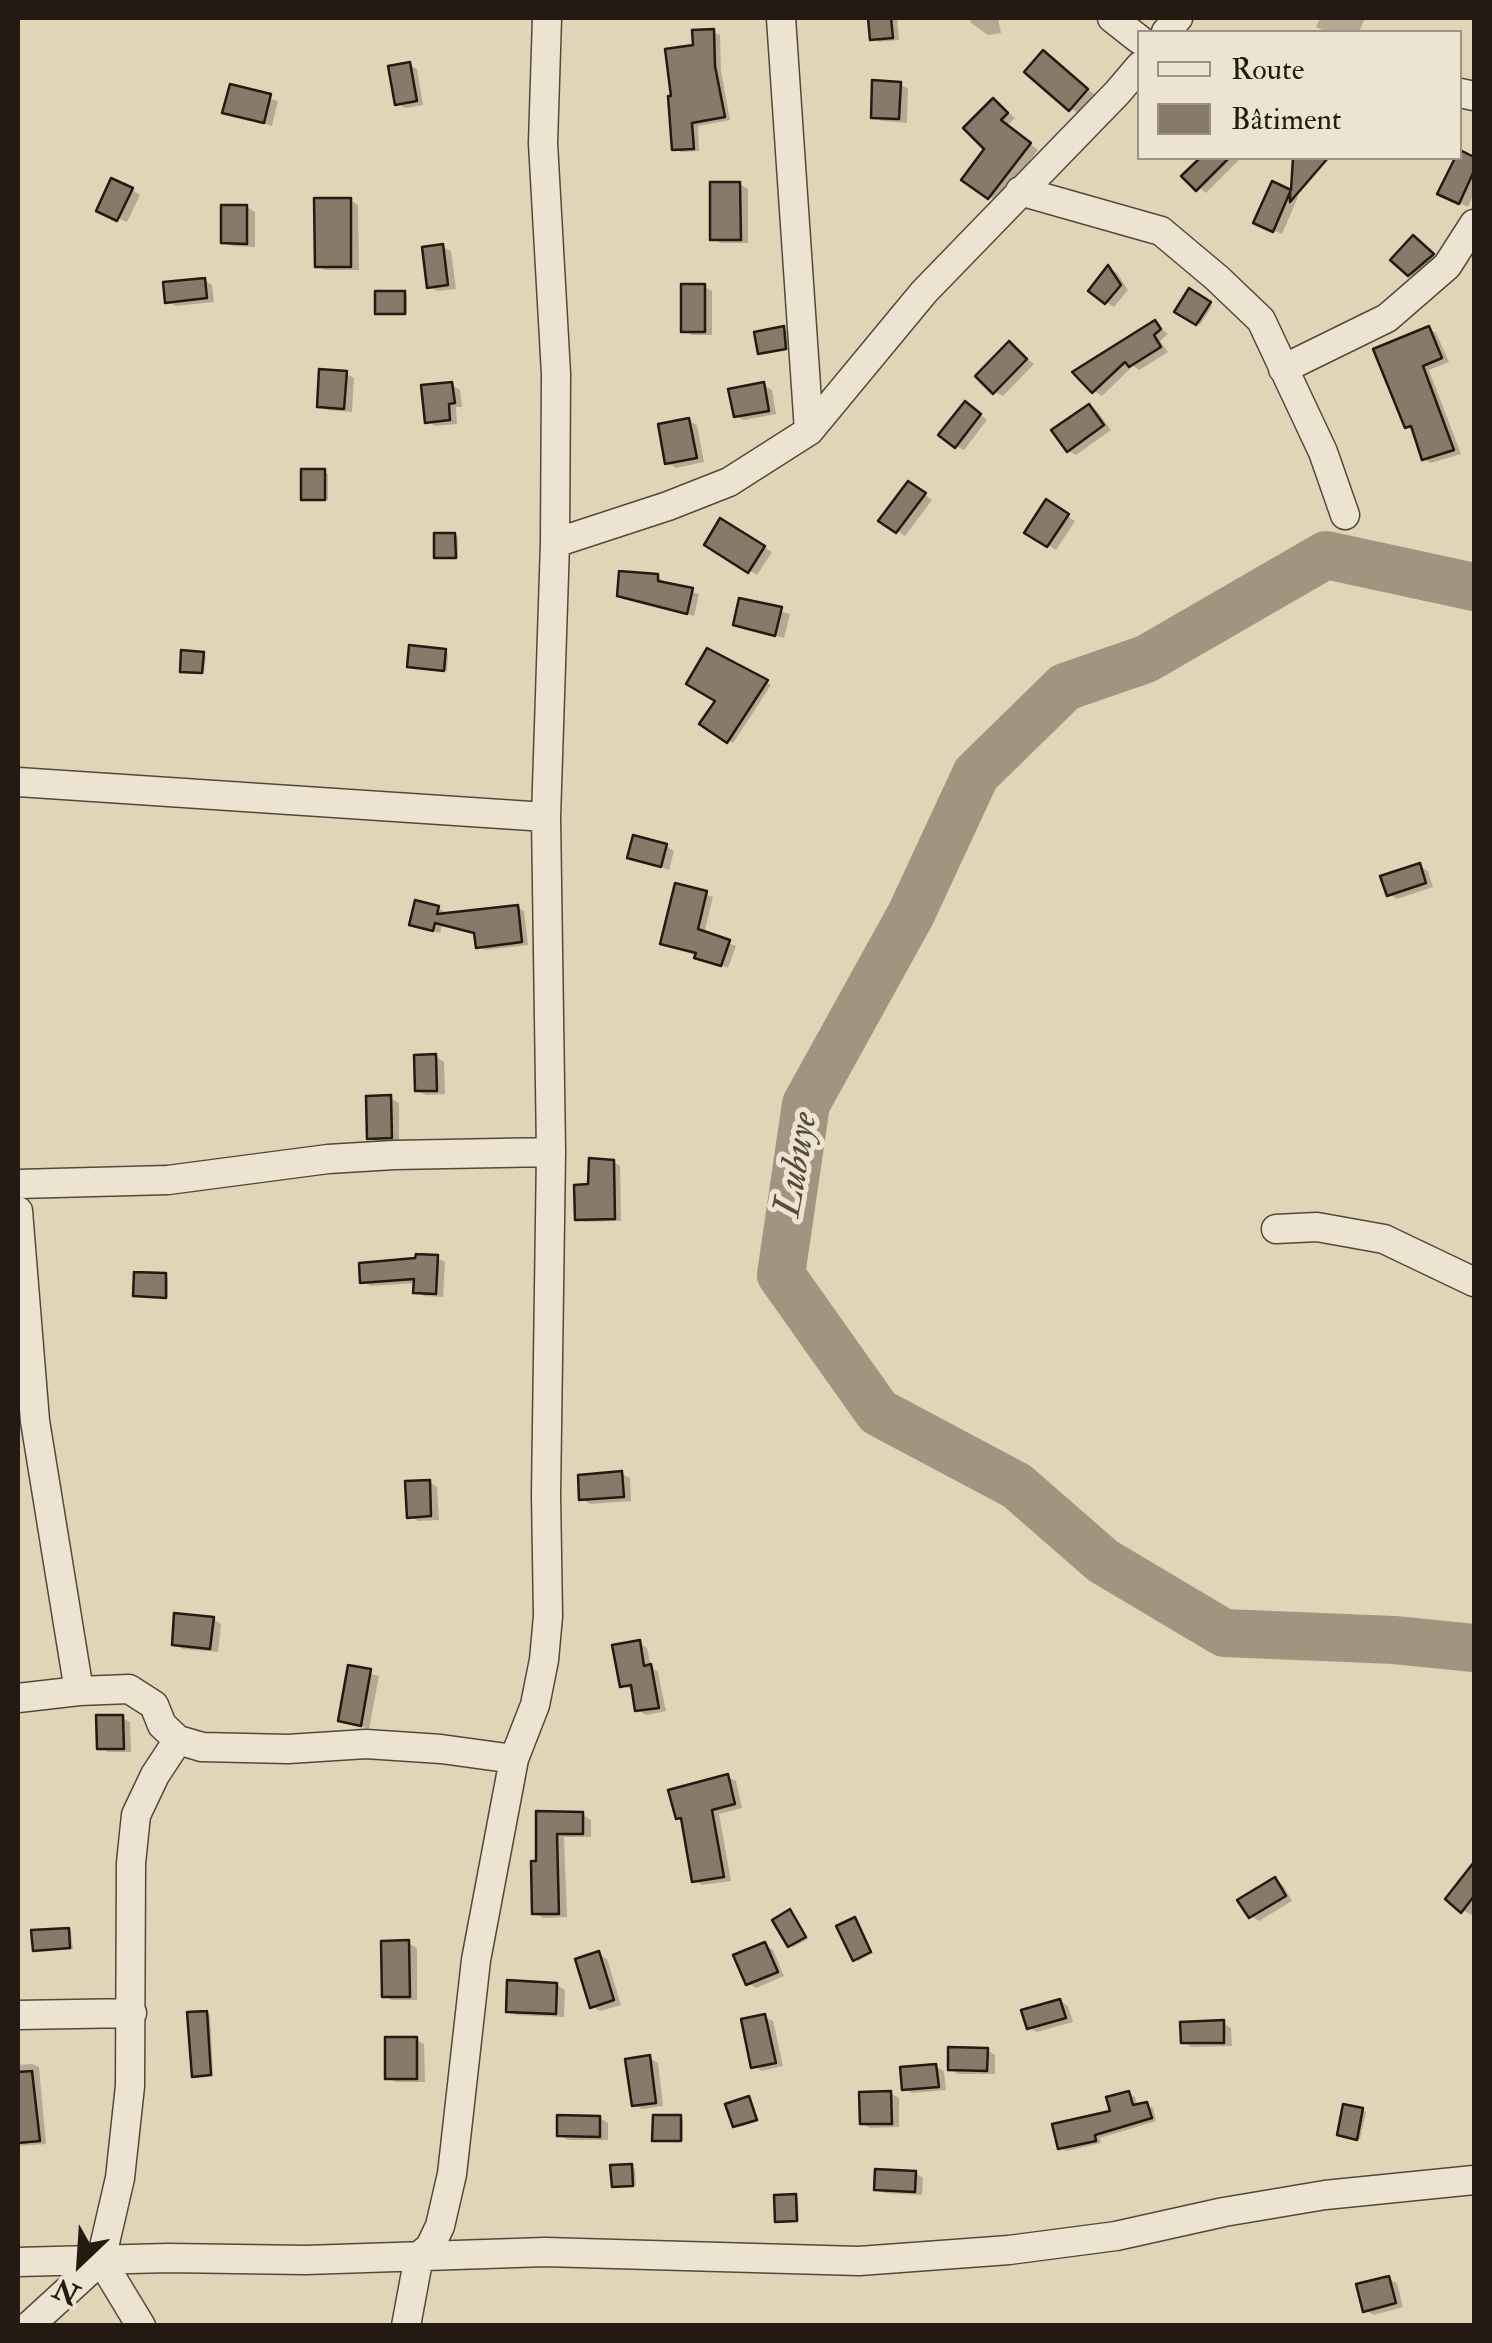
<!DOCTYPE html>
<meta charset="utf-8">
<style>
body{margin:0}
#map{position:relative;width:1492px;height:2343px;overflow:hidden;background:#e1d5b8;font-family:"IM FELL Double Pica",serif}
canvas{display:block}
.frame{position:absolute;inset:0;border:20px solid #241a11;pointer-events:none}
.legend{position:absolute;left:1137px;top:30px;width:325px;height:130px;box-sizing:border-box;background:#ece4d1;border:2px solid #9c9384;margin:0;padding:12px 18px;list-style:none;font-size:30px;color:#241a11}
.legend li{display:flex;align-items:center;gap:20px;height:50px}
.legend b{width:50px;border:2px solid #9c9384}
.north{position:absolute;left:30px;top:2213px;width:100px;height:100px;-webkit-text-stroke:8px #ece4d1;paint-order:stroke;rotate:205deg;font-size:28px;font-weight:700;line-height:40px;text-align:center;color:#241a11}
.north::after{content:'';display:block;margin:auto;width:35px;height:45px;background:#241a11;clip-path:polygon(50% 0,100% 100%,50% 72%,0 100%)}
</style>
<div id="map">
<canvas width="1492" height="2343"></canvas>
<div class="frame"></div>
<ul class="legend">
<li><b style="height:12px;background:#ece4d1"></b>Route</li>
<li><b style="height:28px;background:#867b68"></b>Bâtiment</li>
</ul>
<div class="north">N</div>
</div>
<script>
const ctx = document.querySelector('canvas').getContext('2d');
ctx.lineJoin = 'round';
function fillPath(path, color) { ctx.fillStyle = color; ctx.fill(path, 'evenodd'); }
const shape = rows => new Path2D(rows.map(r => 'M' + r).join(''));
function strokePath(path, color, width, dash) { ctx.strokeStyle = color; ctx.lineWidth = width; ctx.lineCap = dash ? 'butt' : 'round'; ctx.setLineDash(dash || []); ctx.stroke(path); }
function drawText(font, color, halo, rows, align = 'center') {
  ctx.font = font + ' "IM FELL Double Pica",serif'; ctx.lineWidth = 10; ctx.setLineDash([]); ctx.textBaseline = 'middle'; ctx.strokeStyle = halo; ctx.fillStyle = color; for (const [text, x, y, turn = 0] of rows) {
    ctx.save(); ctx.translate(x, y); ctx.rotate((+turn || 0) * Math.PI / 180); ctx.textAlign = isNaN(turn) ? turn : align; if (halo) ctx.strokeText(text, 0, 0); ctx.fillText(text, 0, 0); ctx.restore();
  }
}
fillPath(shape([
 [870,18,897,18,899,40,879,42,872,38],
 [970,18,998,18,1001,33,988,35,971,23],
 [1320,18,1365,18,1359,32,1326,32,1316,27],
 [713,32,720,35,721,71,730,120,698,126,699,151,681,152,675,149,695,47],
 [1051,58,1095,95,1079,113,1071,109],
 [409,65,417,69,423,105,406,108,397,104],
 [900,84,908,89,907,123,882,121,873,117],
 [232,87,278,101,272,126,225,111],
 [994,101,1015,118,1007,126,1038,150,998,202,965,180,987,148],
 [1460,153,1474,160,1474,193,1468,207,1441,193],
 [1203,158,1241,158,1206,193,1185,176],
 [739,184,748,189,748,243,721,243,712,239],
 [1273,184,1298,197,1282,234,1264,227],
 [132,190,140,195,127,222,104,212],
 [350,200,358,205,359,270,325,270,317,266],
 [247,207,255,212,255,247,232,246,224,242],
 [1421,243,1440,259,1418,279,1410,274],
 [443,247,451,251,456,289,437,291,429,286],
 [1109,268,1117,273,1128,290,1114,307,1106,302],
 [204,280,212,285,214,302,176,306,168,301],
 [704,287,712,291,712,335,692,335,683,330],
 [1190,292,1212,306,1200,325,1177,311],
 [404,294,407,296,407,314,377,312],
 [1155,323,1168,334,1160,341,1168,352,1139,370,1133,366,1102,396,1094,391],
 [1428,328,1436,333,1449,362,1429,370,1461,454,1431,463,1424,459,1415,431,1407,426],
 [784,329,787,331,788,350,760,353],
 [1009,344,1034,364,1003,396,995,392],
 [346,374,354,378,352,412,327,410,319,406],
 [452,385,460,390,462,407,456,407,457,424,435,426,427,421],
 [763,385,772,390,776,414,744,420,736,416],
 [1089,407,1097,411,1111,430,1076,455,1068,451],
 [973,409,987,420,964,450,956,446],
 [689,421,697,425,704,462,676,468,667,463],
 [325,472,328,474,328,500,307,500],
 [916,488,932,500,905,536,882,520],
 [1047,503,1075,521,1056,550,1028,532],
 [721,521,772,552,757,575,707,544],
 [454,535,458,537,458,558,437,557],
 [657,577,664,581,664,584,699,594,694,616,620,595],
 [741,601,790,614,784,638,736,624],
 [445,652,448,654,447,671,413,667],
 [708,652,771,685,733,743,703,724,718,700],
 [203,654,206,656,204,674,182,671],
 [666,846,674,851,669,870,630,856],
 [1420,866,1428,871,1433,887,1397,899,1389,894],
 [677,886,713,897,704,934,736,946,728,968,663,943],
 [517,907,524,911,528,945,485,950,478,946,477,934,442,925,440,933,412,924,438,908,445,912,444,915],
 [436,1057,444,1062,445,1094,426,1095,417,1090],
 [390,1098,399,1103,399,1141,377,1142,369,1138],
 [613,1162,620,1166,621,1221,584,1222,578,1218,590,1187],
 [437,1258,445,1262,443,1297,424,1296,416,1291,416,1283,371,1286,363,1282],
 [165,1276,168,1278,168,1298,136,1295],
 [621,1474,630,1478,631,1501,590,1504,582,1499],
 [429,1482,437,1487,439,1520,418,1521,410,1516],
 [213,1619,221,1624,218,1652,183,1649,174,1644],
 [639,1643,647,1648,651,1667,658,1672,666,1711,646,1715,638,1710,634,1690,622,1686],
 [350,1668,379,1676,369,1729,341,1720],
 [122,1718,130,1722,131,1752,108,1752,100,1748],
 [727,1777,736,1781,742,1808,719,1814,731,1881,702,1885,694,1880,684,1821,678,1818],
 [539,1814,583,1815,591,1820,591,1837,564,1837,567,1917,543,1918,535,1913],
 [1469,1872,1474,1875,1474,1910,1471,1915,1463,1910],
 [1275,1880,1283,1885,1292,1901,1259,1921,1251,1916],
 [790,1912,808,1939,793,1947,790,1945],
 [855,1920,873,1953,858,1961,855,1959],
 [68,1930,71,1932,73,1949,35,1949],
 [408,1943,417,1948,417,2000,392,2000,384,1996],
 [765,1945,773,1950,784,1976,756,1988,748,1983],
 [599,1954,607,1959,621,2005,600,2011,592,2006],
 [557,1985,565,1990,564,2017,516,2015,508,2011],
 [1060,2001,1068,2006,1073,2022,1037,2032,1029,2028],
 [207,2013,210,2015,213,2076,197,2077,194,2075],
 [764,2017,773,2021,783,2066,762,2071,754,2066],
 [1223,2023,1231,2028,1232,2046,1191,2047,1183,2042],
 [416,2040,424,2044,425,2082,396,2082,388,2078],
 [987,2050,995,2055,995,2074,958,2074,950,2069],
 [649,2058,658,2063,663,2106,642,2109,634,2104],
 [32,2064,39,2067,46,2144,18,2146,18,2065],
 [936,2067,944,2071,946,2090,912,2093,904,2088],
 [890,2093,899,2098,899,2127,870,2128,862,2123],
 [1128,2093,1135,2097,1138,2107,1147,2105,1153,2108,1156,2121,1100,2138,1101,2143,1066,2151,1060,2147,1113,2112],
 [749,2099,759,2121,738,2127,735,2125],
 [1362,2110,1366,2112,1360,2139,1343,2136],
 [600,2118,608,2123,608,2140,568,2140,560,2135],
 [680,2118,683,2120,683,2141,658,2141],
 [631,2167,635,2169,636,2186,614,2185],
 [915,2173,923,2178,922,2195,885,2193,876,2188],
 [795,2196,798,2198,799,2221,777,2220],
 [1388,2279,1397,2283,1403,2307,1374,2315,1365,2310]
]), '#0003');
strokePath(shape([
 [1474,587,1326,555,1146,659,1065,687,976,774,911,914,806,1104,781,1275,878,1412,1017,1486,1103,1561,1224,1633,1394,1640,1474,1648]
]), '#a1957f', 48);
const building = shape([
 [868,18,891,18,893,38,870,40,868,18],
 [714,29,715,66,725,117,692,123,694,149,672,150,668,96,671,96,665,49,693,45,692,30,714,29],
 [1043,50,1088,89,1069,111,1024,72,1043,50],
 [410,62,417,101,395,105,388,66,410,62],
 [872,80,901,82,899,119,871,118,872,80],
 [230,84,271,94,264,123,222,113,230,84],
 [993,98,1008,113,1001,120,1031,143,988,199,961,180,984,149,963,128,993,98],
 [1460,150,1474,157,1474,171,1459,204,1437,194,1455,158,1460,158,1460,150],
 [1200,158,1229,158,1196,191,1181,176,1200,158],
 [1293,158,1328,158,1290,202,1290,192,1273,232,1253,223,1272,181,1291,190,1293,158],
 [111,178,133,188,117,221,96,211,111,178],
 [710,182,740,182,741,240,710,240,710,182],
 [314,198,351,198,351,267,315,267,314,198],
 [221,205,247,205,247,244,221,243,221,205],
 [1413,235,1434,254,1408,276,1390,260,1413,235],
 [443,244,448,285,427,288,422,247,443,244],
 [1108,265,1121,285,1105,304,1088,291,1108,265],
 [205,278,207,298,165,303,163,282,205,278],
 [681,284,705,284,705,332,681,332,681,284],
 [1189,288,1211,302,1196,325,1174,312,1189,288],
 [375,291,405,291,405,314,375,314,375,291],
 [1155,320,1161,329,1154,335,1161,347,1129,367,1125,362,1092,393,1072,372,1155,320],
 [784,326,786,349,758,354,754,332,784,326],
 [1429,326,1442,358,1423,366,1454,450,1422,460,1411,426,1405,428,1373,349,1429,326],
 [1009,341,1027,359,993,394,975,376,1009,341],
 [319,369,347,371,344,409,317,407,319,369],
 [452,382,455,403,449,404,450,420,425,423,421,385,452,382],
 [764,382,769,411,734,417,728,389,764,382],
 [965,401,981,414,955,448,938,435,965,401],
 [1089,404,1104,425,1067,452,1051,430,1089,404],
 [689,418,697,458,665,464,658,424,689,418],
 [301,469,325,469,325,500,301,500,301,469],
 [908,481,926,493,896,533,878,521,908,481],
 [1046,499,1069,514,1047,547,1024,533,1046,499],
 [720,518,765,546,748,573,704,545,720,518],
 [434,533,455,533,456,558,434,558,434,533],
 [619,571,658,574,658,581,693,588,687,614,617,596,619,571],
 [739,598,782,607,775,636,733,625,739,598],
 [409,645,446,649,444,671,407,667,409,645],
 [707,648,768,680,727,743,699,724,715,701,686,684,707,648],
 [181,650,204,652,202,673,180,672,181,650],
 [633,835,667,844,661,867,627,858,633,835],
 [1420,863,1426,883,1387,896,1380,876,1420,863],
 [675,883,707,891,698,929,730,940,721,966,694,958,696,953,660,944,675,883],
 [415,900,439,906,437,914,518,905,522,942,476,948,474,933,435,923,433,931,409,925,415,900],
 [436,1054,437,1091,415,1091,414,1055,436,1054],
 [391,1095,392,1138,367,1139,366,1096,391,1095],
 [589,1158,614,1160,615,1219,575,1220,574,1185,588,1184,589,1158],
 [416,1254,438,1255,436,1294,413,1293,414,1279,360,1283,359,1263,415,1258,416,1254],
 [134,1272,166,1273,166,1298,133,1296,134,1272],
 [622,1471,624,1497,579,1500,578,1475,622,1471],
 [430,1480,431,1516,407,1518,405,1481,430,1480],
 [174,1613,214,1617,210,1649,172,1645,174,1613],
 [640,1640,644,1666,651,1664,659,1708,635,1711,631,1685,620,1687,612,1645,640,1640],
 [348,1665,371,1669,361,1726,338,1721,348,1665],
 [96,1715,123,1715,124,1749,97,1749,96,1715],
 [728,1774,735,1804,712,1810,724,1877,692,1882,681,1818,676,1819,668,1790,728,1774],
 [536,1811,583,1812,583,1834,557,1834,559,1914,532,1914,531,1861,536,1861,536,1811],
 [1474,1862,1474,1896,1461,1913,1445,1899,1474,1862],
 [1275,1877,1286,1896,1249,1918,1237,1900,1275,1877],
 [790,1909,806,1937,788,1947,772,1920,790,1909],
 [855,1917,871,1952,853,1961,836,1926,855,1917],
 [69,1928,70,1948,33,1951,31,1930,69,1928],
 [409,1940,410,1997,382,1997,381,1941,409,1940],
 [765,1942,778,1972,746,1985,733,1955,765,1942],
 [599,1951,614,2000,590,2008,575,1959,599,1951],
 [507,1980,557,1983,556,2014,506,2012,507,1980],
 [1060,1999,1066,2018,1027,2029,1021,2010,1060,1999],
 [207,2011,211,2075,192,2077,187,2012,207,2011],
 [765,2014,776,2063,751,2068,741,2019,765,2014],
 [1224,2020,1224,2043,1181,2043,1180,2022,1224,2020],
 [385,2037,417,2037,417,2079,385,2079,385,2037],
 [948,2047,988,2048,987,2071,948,2070,948,2047],
 [650,2055,656,2103,632,2106,625,2059,650,2055],
 [936,2064,939,2087,902,2090,900,2067,936,2064],
 [32,2071,40,2141,18,2143,18,2072,32,2071],
 [891,2091,892,2124,860,2124,859,2092,891,2091],
 [1129,2091,1133,2105,1147,2102,1152,2118,1095,2135,1096,2141,1058,2149,1052,2124,1110,2111,1106,2097,1129,2091],
 [749,2096,757,2120,733,2127,725,2104,749,2096],
 [1343,2104,1363,2108,1357,2140,1337,2135,1343,2104],
 [557,2115,600,2116,600,2137,557,2136,557,2115],
 [653,2115,681,2115,681,2141,652,2141,653,2115],
 [632,2164,633,2186,612,2187,610,2165,632,2164],
 [875,2169,916,2171,915,2192,874,2190,875,2169],
 [796,2194,797,2221,775,2222,774,2195,796,2194],
 [1389,2276,1396,2303,1363,2312,1356,2284,1389,2276]
]);
fillPath(building, '#867b68');
strokePath(building, '#241a11', 2.5);
const minor = shape([
 [781,18,809,431],
 [1112,18,1140,40],
 [1166,32,1178,18],
 [1460,93,1474,96],
 [1020,191,1161,231,1217,278,1261,320,1323,452,1345,515],
 [1283,369,1387,318,1447,266,1474,224],
 [555,543,668,506,729,482,809,431,924,292,1117,93,1140,66],
 [18,782,546,817],
 [18,1184,168,1180,328,1159,394,1155,551,1152],
 [18,1211,35,1421,79,1691],
 [1276,1229,1317,1227,1384,1239,1474,1282],
 [18,1698,79,1691,129,1689,154,1705,162,1725,178,1740,202,1747,288,1749,366,1744,441,1749,514,1759],
 [18,2015,132,2013],
 [101,2260,120,2178,130,2086,131,1863,136,1815,155,1775,178,1740],
 [18,2262,168,2258,306,2260,545,2252,859,2261,1009,2250,1116,2236,1224,2212,1325,2195,1474,2180],
 [29,2326,101,2260,141,2326],
 [406,2326,419,2256,430,2247,440,2226,452,2174,476,1960,514,1759,535,1705,544,1660,548,1616,546,1495,551,1152,546,817,555,543,556,374,543,143,547,18]
]);
strokePath(minor, '#53493b', 31);
strokePath(minor, '#ece4d1', 28);
drawText('italic 38px', '#564b3d', '#ece4d1', [
 ["Lubuye",799,1165,-80]
]);
</script>
